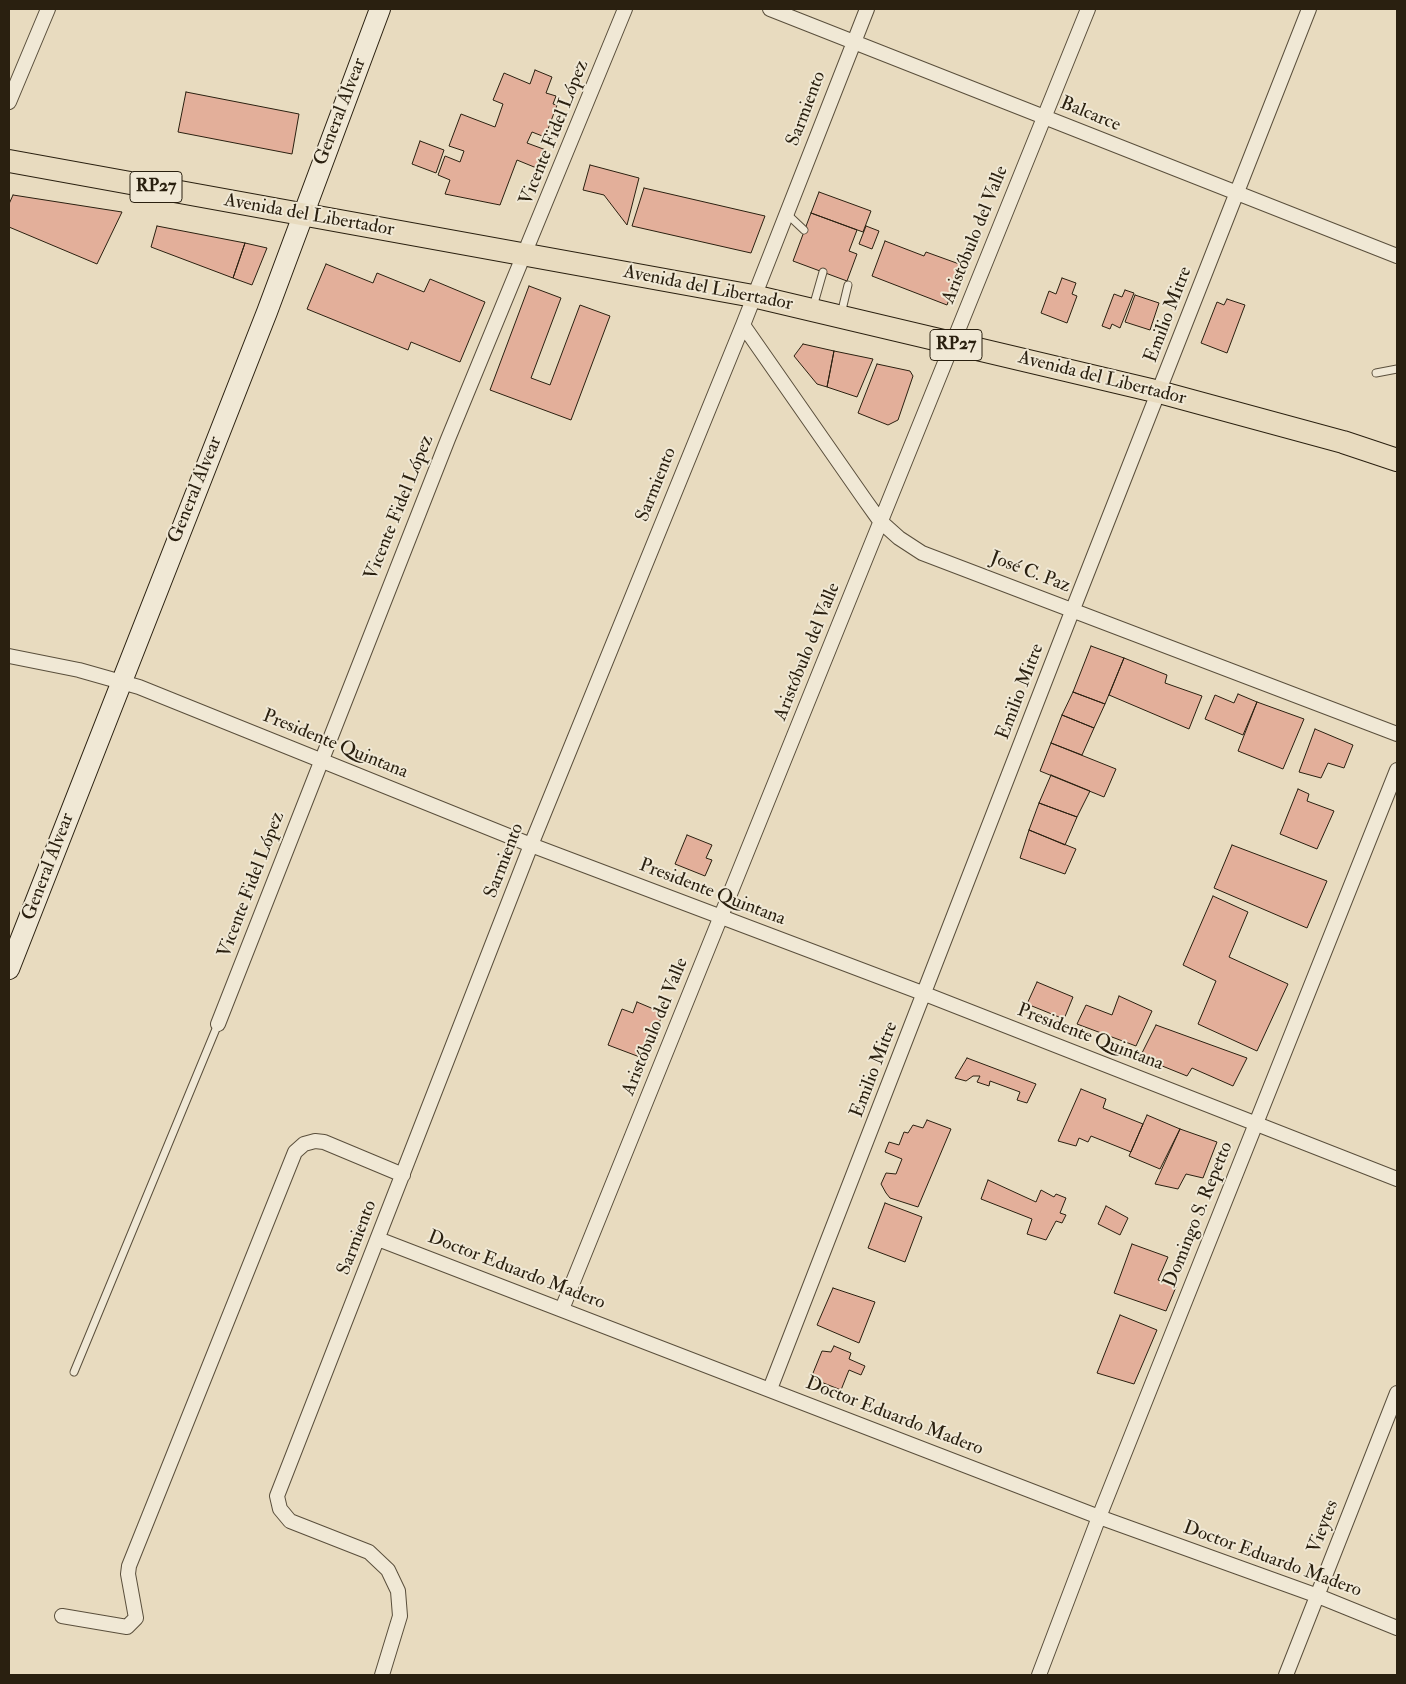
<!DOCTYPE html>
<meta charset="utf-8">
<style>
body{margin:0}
#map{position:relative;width:1406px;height:1684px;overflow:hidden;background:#e8dbbf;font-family:"IM FELL Double Pica",serif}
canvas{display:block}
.frame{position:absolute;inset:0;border:10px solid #2a2010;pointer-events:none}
</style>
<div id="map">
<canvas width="1406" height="1684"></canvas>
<div class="frame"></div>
</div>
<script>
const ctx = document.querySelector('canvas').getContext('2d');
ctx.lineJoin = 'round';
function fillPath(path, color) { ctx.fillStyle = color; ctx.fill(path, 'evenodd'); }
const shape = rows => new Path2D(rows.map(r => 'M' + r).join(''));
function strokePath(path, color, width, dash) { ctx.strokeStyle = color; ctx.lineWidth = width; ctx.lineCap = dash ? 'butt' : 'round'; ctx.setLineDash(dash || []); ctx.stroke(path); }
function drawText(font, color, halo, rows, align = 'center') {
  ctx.font = font + ' "IM FELL Double Pica",serif'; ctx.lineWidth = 4; ctx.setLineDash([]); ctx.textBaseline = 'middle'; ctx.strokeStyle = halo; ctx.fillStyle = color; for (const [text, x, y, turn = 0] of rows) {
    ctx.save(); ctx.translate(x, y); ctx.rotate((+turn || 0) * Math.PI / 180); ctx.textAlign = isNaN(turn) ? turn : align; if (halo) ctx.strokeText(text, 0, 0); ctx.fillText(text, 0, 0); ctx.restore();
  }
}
const building = shape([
 [535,70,552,77,546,93,556,96,553,104,557,105,545,137,532,132,527,143,546,150,539,169,517,160,500,205,445,194,450,180,438,175,445,156,460,162,464,151,449,146,461,114,495,127,503,104,493,100,504,73,530,84,535,70],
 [186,92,299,114,292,154,178,132,186,92],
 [420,141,444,150,436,173,412,164,420,141],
 [590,165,639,178,627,225,604,195,583,190,590,165],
 [644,188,765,216,751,253,632,226,644,188],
 [819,192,871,211,863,232,811,213,819,192],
 [13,195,122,212,97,264,9,227,9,204,13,195],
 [811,213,857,230,849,251,857,254,847,281,793,261,811,213],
 [157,226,245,243,233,278,151,247,157,226],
 [866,226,879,231,872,249,859,244,866,226],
 [885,241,924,256,926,252,962,265,947,305,872,276,885,241],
 [245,243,267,248,252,285,233,278,245,243],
 [326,264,373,283,377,273,424,292,430,279,485,302,460,362,411,342,408,350,307,309,326,264],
 [1062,278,1076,283,1072,294,1077,296,1067,323,1041,313,1049,291,1056,294,1062,278],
 [529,286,561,298,531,378,550,385,580,305,610,316,571,420,490,390,529,286],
 [1125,290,1134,293,1120,328,1112,324,1110,329,1102,326,1114,294,1122,297,1125,290],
 [1135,295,1159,303,1150,330,1125,322,1135,295],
 [1227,299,1245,305,1227,353,1201,343,1217,302,1224,305,1227,299],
 [803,344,834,351,827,387,817,384,794,356,803,344],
 [834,351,873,359,857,397,827,387,834,351],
 [877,364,910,371,913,376,898,420,888,425,858,413,877,364],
 [1091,646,1124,658,1105,704,1073,692,1091,646],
 [1124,658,1167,675,1165,683,1202,696,1189,729,1109,695,1124,658],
 [1073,692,1105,704,1094,728,1062,715,1073,692],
 [1238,694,1257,702,1243,735,1205,719,1215,695,1234,703,1238,694],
 [1257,702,1304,719,1283,769,1238,751,1257,702],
 [1062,715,1094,728,1082,755,1051,743,1062,715],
 [1315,729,1353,745,1344,768,1328,763,1321,778,1299,772,1315,729],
 [1051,743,1116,769,1104,797,1040,771,1051,743],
 [1051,775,1090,791,1077,817,1039,803,1051,775],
 [1298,789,1309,794,1307,801,1334,811,1317,849,1280,834,1298,789],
 [1039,803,1077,817,1065,845,1029,830,1039,803],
 [1029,830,1076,849,1065,874,1020,858,1029,830],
 [687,835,712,845,706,858,712,860,705,876,675,864,687,835],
 [1232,845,1327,881,1307,928,1214,888,1232,845],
 [1213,896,1248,912,1229,957,1288,984,1257,1051,1198,1024,1216,981,1183,965,1213,896],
 [1037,982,1073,997,1064,1019,1027,1004,1037,982],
 [1119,996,1152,1011,1136,1046,1077,1024,1086,1005,1112,1015,1119,996],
 [637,1002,663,1013,645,1059,608,1045,622,1009,633,1013,637,1002],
 [1156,1025,1247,1058,1233,1086,1192,1068,1187,1076,1140,1057,1156,1025],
 [967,1058,1036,1084,1027,1103,1017,1100,1020,1092,990,1081,989,1086,977,1082,980,1076,973,1076,966,1081,955,1078,967,1058],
 [1081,1089,1106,1099,1103,1108,1143,1124,1131,1152,1091,1136,1088,1142,1079,1138,1076,1146,1058,1141,1081,1089],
 [1147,1115,1180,1129,1160,1169,1129,1156,1147,1115],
 [927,1120,951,1129,918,1207,890,1198,886,1193,881,1184,886,1173,896,1174,902,1159,885,1152,889,1142,899,1145,904,1132,908,1133,913,1125,923,1128,927,1120],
 [1180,1129,1217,1142,1203,1178,1186,1174,1178,1189,1155,1184,1180,1129],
 [988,1180,1036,1202,1041,1190,1054,1197,1056,1194,1066,1198,1060,1213,1066,1215,1062,1223,1056,1221,1046,1240,1027,1234,1032,1219,981,1199,988,1180],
 [885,1203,922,1217,905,1262,868,1248,885,1203],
 [1106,1206,1128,1218,1120,1235,1098,1224,1106,1206],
 [1132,1244,1168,1257,1158,1280,1176,1287,1166,1311,1114,1293,1132,1244],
 [833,1288,875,1302,859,1343,817,1325,833,1288],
 [1120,1315,1157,1330,1134,1384,1097,1373,1120,1315],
 [834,1346,851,1353,849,1359,865,1366,861,1375,849,1370,841,1390,811,1378,822,1351,831,1352,834,1346]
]);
fillPath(building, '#e3af9a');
strokePath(building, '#2a2010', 1);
const lane = shape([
 [786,213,804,230],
 [813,307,823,272],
 [841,314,848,285],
 [1376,373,1397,369],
 [74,1372,218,1024]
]);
const street = shape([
 [770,9,1397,256],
 [9,102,48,9],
 [743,325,865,500,880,521,899,538,922,553,1397,734],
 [9,656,79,670,139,687,531,845,925,994,1397,1179],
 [218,1024,448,439,625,9],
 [378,1239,1099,1517,1318,1596,1397,1628],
 [562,1309,1088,9],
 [770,1389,1073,609,1309,9],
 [62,1616,127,1627,136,1618,128,1574,129,1566,295,1152,304,1144,315,1141,324,1142,403,1175],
 [382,1675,400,1616,398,1591,388,1570,369,1552,290,1521,280,1509,277,1496,531,845,743,325,867,9],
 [1039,1675,1099,1517,1397,770],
 [1286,1675,1397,1393]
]);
const secondary = shape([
 [9,969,267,312,380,9]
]);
const primary = shape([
 [9,161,753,296,1159,392,1343,442,1397,460]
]);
strokePath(lane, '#5a4f3c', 9);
strokePath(street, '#5a4f3c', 16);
strokePath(secondary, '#2a2010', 22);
strokePath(primary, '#2a2010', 24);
strokePath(lane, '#f0e8d5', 7);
strokePath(street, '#f0e8d5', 14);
strokePath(secondary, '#f0e8d5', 20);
strokePath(primary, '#e8dbbf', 22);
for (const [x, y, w] of [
 [156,187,52],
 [956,345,52]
]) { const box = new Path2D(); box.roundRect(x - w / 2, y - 15.5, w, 31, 4); ctx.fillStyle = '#f0e8d5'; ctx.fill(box); strokePath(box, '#2a2010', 1); }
drawText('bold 18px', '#2a2010', null, [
 ["RP27",156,187],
 ["RP27",956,345]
]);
drawText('19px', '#2a2010', '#f0e8d5', [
 ["Sarmiento",807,109,-69],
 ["General Alvear",341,112,-69],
 ["Balcarce",1090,115,22],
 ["Vicente Fidel López",555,133,-68],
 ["Avenida del Libertador",309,216,10],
 ["Aristóbulo del Valle",976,235,-68],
 ["Avenida del Libertador",708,289,11],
 ["Emilio Mitre",1169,315,-69],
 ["Avenida del Libertador",1102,379,14],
 ["Sarmiento",657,485,-68],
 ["General Alvear",196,490,-68],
 ["Vicente Fidel López",400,508,-68],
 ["José C. Paz",1030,573,21],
 ["Aristóbulo del Valle",808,652,-68],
 ["Emilio Mitre",1021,692,-69],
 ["Presidente Quintana",335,745,22],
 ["Sarmiento",505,861,-69],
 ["General Alvear",49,867,-69],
 ["Vicente Fidel López",252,885,-69],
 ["Presidente Quintana",712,893,21],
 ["Aristóbulo del Valle",656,1027,-68],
 ["Presidente Quintana",1090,1038,21],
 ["Emilio Mitre",875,1070,-69],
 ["Domingo S. Repetto",1199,1215,-68],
 ["Sarmiento",358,1238,-69],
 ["Doctor Eduardo Madero",516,1271,21],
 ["Doctor Eduardo Madero",894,1417,21],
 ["Vieytes",1324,1527,-69],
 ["Doctor Eduardo Madero",1272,1560,20]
]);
</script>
